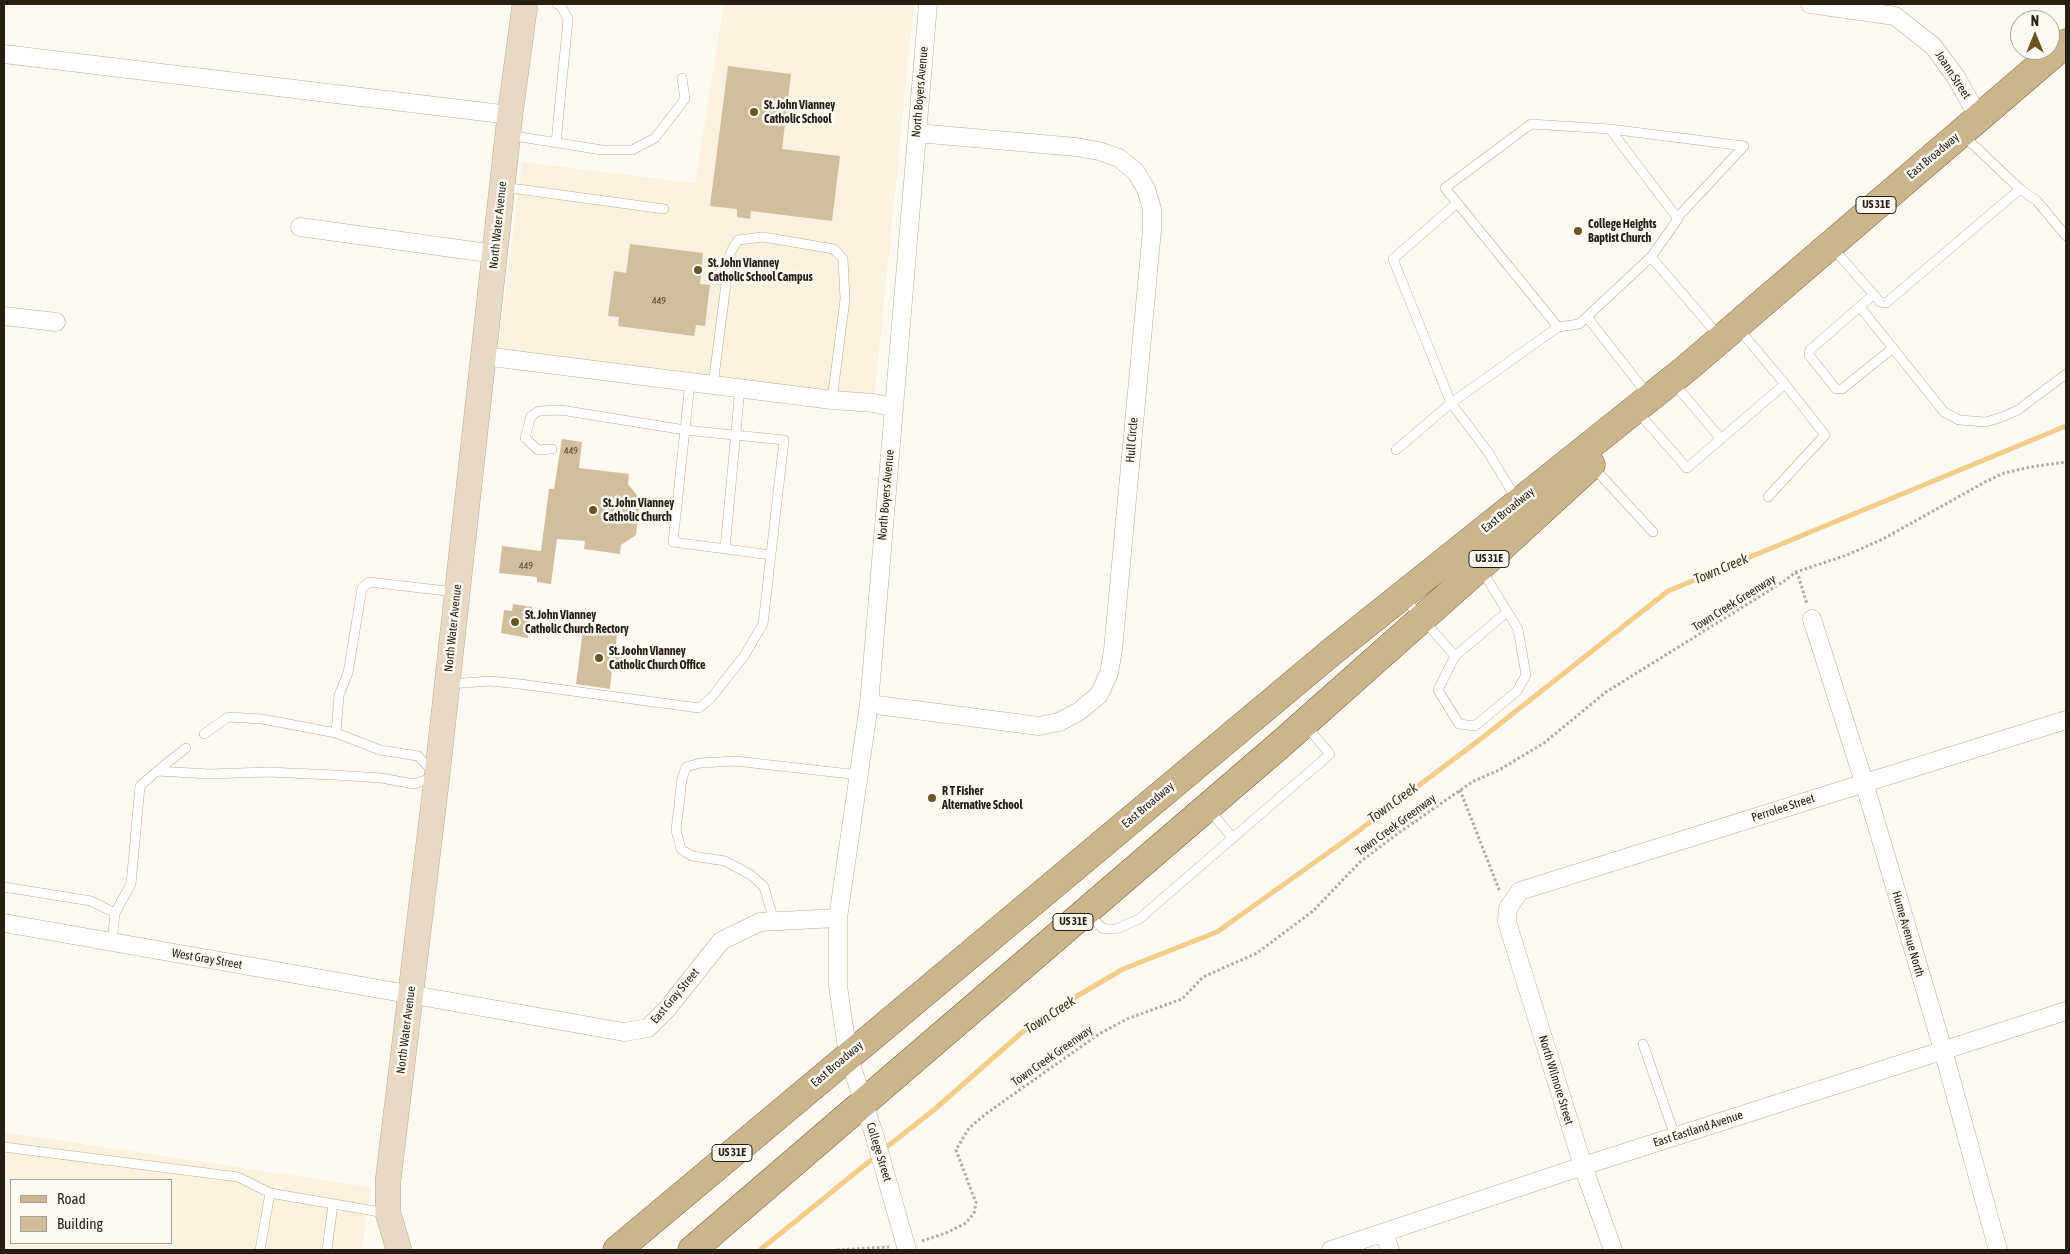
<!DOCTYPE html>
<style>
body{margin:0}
#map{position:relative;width:2070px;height:1254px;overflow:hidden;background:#fefaf3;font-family:"Asap Condensed",sans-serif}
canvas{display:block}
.frame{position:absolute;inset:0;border:5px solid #251e11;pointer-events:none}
.legend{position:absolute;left:10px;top:1179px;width:162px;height:65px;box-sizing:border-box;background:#fefaf3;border:1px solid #a7a299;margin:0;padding:6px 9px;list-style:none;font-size:15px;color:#251e11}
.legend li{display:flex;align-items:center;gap:10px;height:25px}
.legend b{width:25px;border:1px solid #a7a299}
.north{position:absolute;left:2010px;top:10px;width:50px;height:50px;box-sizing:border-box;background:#fefaf3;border:1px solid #a7a299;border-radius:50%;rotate:0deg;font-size:14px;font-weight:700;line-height:20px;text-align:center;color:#251e11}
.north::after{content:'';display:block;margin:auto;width:18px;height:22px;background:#6e5425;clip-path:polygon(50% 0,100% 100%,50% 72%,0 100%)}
</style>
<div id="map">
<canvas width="2070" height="1254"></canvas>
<div class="frame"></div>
<ul class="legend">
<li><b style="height:6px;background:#ccb58c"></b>Road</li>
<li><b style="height:14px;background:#d2be9d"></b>Building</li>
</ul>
<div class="north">N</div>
</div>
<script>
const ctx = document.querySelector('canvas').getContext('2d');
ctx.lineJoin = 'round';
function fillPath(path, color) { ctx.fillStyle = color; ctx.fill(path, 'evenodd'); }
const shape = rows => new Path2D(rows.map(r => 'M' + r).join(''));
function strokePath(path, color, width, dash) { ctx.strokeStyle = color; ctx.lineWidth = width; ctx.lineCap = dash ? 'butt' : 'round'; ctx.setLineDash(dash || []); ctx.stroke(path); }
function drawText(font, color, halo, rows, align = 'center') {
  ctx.font = font + ' "Asap Condensed",sans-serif'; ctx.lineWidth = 5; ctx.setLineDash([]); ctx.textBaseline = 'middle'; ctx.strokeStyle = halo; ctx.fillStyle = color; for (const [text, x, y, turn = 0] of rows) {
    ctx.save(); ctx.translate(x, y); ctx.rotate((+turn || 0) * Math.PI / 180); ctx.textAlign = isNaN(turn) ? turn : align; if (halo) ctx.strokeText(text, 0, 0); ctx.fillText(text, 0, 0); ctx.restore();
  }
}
fillPath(shape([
 [724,4,914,4,874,403,497,357,522,162,695,183],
 [4,1132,371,1187,362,1250,4,1250],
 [11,1180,171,1180,171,1243,11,1243]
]), '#fbf1e1');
strokePath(shape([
 [883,1150,935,1109,1035,1021,1123,969,1217,932,1353,835,1482,738,1668,591,2066,426],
 [760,1250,876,1156]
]), '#f3cc8a', 5);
fillPath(shape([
 [728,66,791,74,782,149,840,156,832,221,751,211,750,219,737,217,737,209,710,206],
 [630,244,703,253,700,284,710,285,705,326,696,325,694,336,618,326,619,317,608,316,614,271,626,273],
 [562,439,582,442,579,468,629,474,628,484,640,499,636,535,621,545,620,554,584,549,585,541,557,539,551,584,537,582,537,577,499,573,502,546,541,551,549,489,554,489],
 [513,604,532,607,528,638,501,633,504,610,512,611],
 [583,630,617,635,615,653,623,654,621,671,612,669,610,689,576,684]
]), '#d2be9d');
const service = shape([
 [1610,129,1744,146,1677,218],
 [508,135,602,150,632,150,655,138,685,99,682,78],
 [556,143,568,19,561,6,557,4],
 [503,187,664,209],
 [2020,189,2037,201,2066,236],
 [1457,203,1393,259,1451,403,1558,327,1579,324,1651,257,1719,336],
 [1832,247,1880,302,1886,303,2020,189,1963,135],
 [1873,295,1810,350,1809,355,1836,389,1842,389,1893,348],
 [1860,307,1944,412,1959,420,1986,422,2002,417,2018,410,2066,374],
 [1587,317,1648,395],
 [1558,327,1445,188,1531,124,1610,129,1678,219,1651,257],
 [690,382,673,542,771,555],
 [713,385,730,253,738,240,763,237,834,249,843,259,845,299,832,400],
 [1678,388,1721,439],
 [1643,418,1687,468,1785,384,1737,327],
 [1396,450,1451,403,1488,452,1517,500],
 [1593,467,1653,532],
 [1768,497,1825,435,1785,384],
 [725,549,740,388],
 [1404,598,1455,656,1438,690,1459,724,1475,726,1517,691,1526,675,1518,629,1481,569],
 [1455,656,1507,612],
 [450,684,490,681,520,684,699,708,711,698,744,656,763,624,784,440,685,430,561,410,539,411,531,416,525,438,538,450,552,449],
 [336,733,339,695,348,673,362,588,369,582,455,592],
 [157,771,186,748],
 [1209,810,1233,838],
 [4,887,91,901,115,913],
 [1088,913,1102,928,1107,929,1116,929,1139,919,1330,754,1306,726],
 [774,921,764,887,751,875,725,861,692,856,681,849,676,830,682,779,686,767,700,763,735,761,859,775],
 [112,943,115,913,131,884,140,786,157,771,209,774,268,772,334,775,381,778,414,784,437,776,418,756,380,750,336,733,262,719,228,717,204,734],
 [1643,1044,1675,1136],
 [4,1147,238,1177,270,1193,386,1213],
 [260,1250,270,1193],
 [327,1250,333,1204]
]);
const minor = shape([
 [1810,4,1895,16,1933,46,1956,77,1979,118],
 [4,54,510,115],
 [300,227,495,254],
 [4,316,56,322],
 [484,356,832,400,874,403,894,408],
 [1812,619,1864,782,1943,1050,1998,1250],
 [869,704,1039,726,1059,722,1078,712,1099,695,1109,673,1113,650,1152,230,1152,209,1146,189,1136,172,1119,158,1099,151,1076,147,917,133],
 [4,923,624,1032,648,1028,667,1009,721,941,760,922,838,918],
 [1384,1234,1390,1250],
 [907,1250,874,1134,848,1055,838,986,838,918,869,704,928,4],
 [1331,1250,1583,1166,2066,1011],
 [1613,1250,1583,1166,1507,922,1508,908,1520,891,2066,720]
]);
const secondary = shape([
 [399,1250,388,1213,388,1181,437,776,510,115,525,4]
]);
const primary = shape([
 [617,1250,1334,650,1687,368,2066,43],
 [692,1250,1282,743,1480,567,1591,465]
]);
strokePath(service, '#beab8b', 10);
strokePath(minor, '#beab8b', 19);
strokePath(secondary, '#beab8b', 26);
strokePath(primary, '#7b602f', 29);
strokePath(shape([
 [1796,572,1799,578,1807,604],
 [1460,790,1500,892],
 [922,1241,946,1233,966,1223,974,1213,976,1203,956,1150,969,1128,987,1113,1099,1034,1127,1019,1182,999,1203,977,1257,953,1313,911,1360,862,1397,834,1472,782,1499,770,1544,743,1606,692,1783,582,1796,572,1847,555,1883,539,1985,482,2004,473,2030,467,2066,462],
 [837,1250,889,1247]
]), '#b0aba2', 3, [2.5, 2.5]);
strokePath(service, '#fff', 9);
strokePath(minor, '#fff', 18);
strokePath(secondary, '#e6dac5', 25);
strokePath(primary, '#ccb58c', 28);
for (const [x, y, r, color] of [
 [754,112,5,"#6e5425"],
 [1578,231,5,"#6e5425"],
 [698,270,5,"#6e5425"],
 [593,510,5,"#6e5425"],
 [515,622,5,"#6e5425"],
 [599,658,5,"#6e5425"],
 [932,798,5,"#6e5425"]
]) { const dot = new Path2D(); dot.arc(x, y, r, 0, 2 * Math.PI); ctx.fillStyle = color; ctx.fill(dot); strokePath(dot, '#fefaf3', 2); }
drawText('10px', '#504634', null, [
 ["449",659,301],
 ["449",571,451],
 ["449",526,566]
]);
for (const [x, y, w] of [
 [1876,205,40],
 [1489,559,40],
 [1073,922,40],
 [732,1153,40]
]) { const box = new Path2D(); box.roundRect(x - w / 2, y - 8.5, w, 17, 4); ctx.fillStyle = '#fefaf3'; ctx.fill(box); strokePath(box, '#251e11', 1); }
drawText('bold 11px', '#251e11', null, [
 ["US 31E",1876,205],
 ["US 31E",1489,559],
 ["US 31E",1073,922],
 ["US 31E",732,1153]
]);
drawText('12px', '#251e11', '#fefaf3', [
 ["Joann Street",1953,75,57],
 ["North Boyers Avenue",920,92,-85],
 ["East Broadway",1933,156,-40],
 ["North Water Avenue",498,225,-84],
 ["Hull Circle",1132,440,-85],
 ["North Boyers Avenue",886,495,-85],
 ["East Broadway",1508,510,-39],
 ["Town Creek Greenway",1734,603,-32],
 ["North Water Avenue",453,628,-84],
 ["East Broadway",1148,805,-40],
 ["Perrolee Street",1783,808,-18],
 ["Town Creek Greenway",1396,825,-36],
 ["Hume Avenue North",1908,934,74],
 ["West Gray Street",207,959,10],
 ["East Gray Street",675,996,-50],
 ["North Water Avenue",406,1030,-83],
 ["Town Creek Greenway",1052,1056,-35],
 ["East Broadway",837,1064,-40],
 ["North Wilmore Street",1556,1080,73],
 ["East Eastland Avenue",1698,1129,-18],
 ["College Street",879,1152,73]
]);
drawText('bold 12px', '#251e11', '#fefaf3', [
 ["St. John Vianney",764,105],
 ["Catholic School",764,119],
 ["College Heights",1588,224],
 ["Baptist Church",1588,238],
 ["St. John Vianney",708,263],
 ["Catholic School Campus",708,277],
 ["St. John Vianney",603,503],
 ["Catholic Church",603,517],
 ["St. John Vianney",525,615],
 ["Catholic Church Rectory",525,629],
 ["St. Joohn Vianney",609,651],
 ["Catholic Church Office",609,665],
 ["R T Fisher",942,791],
 ["Alternative School",942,805]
], 'left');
drawText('italic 14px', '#443316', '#fefaf3', [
 ["Town Creek",1721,569,-23],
 ["Town Creek",1393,803,-36],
 ["Town Creek",1050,1015,-33]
]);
</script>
